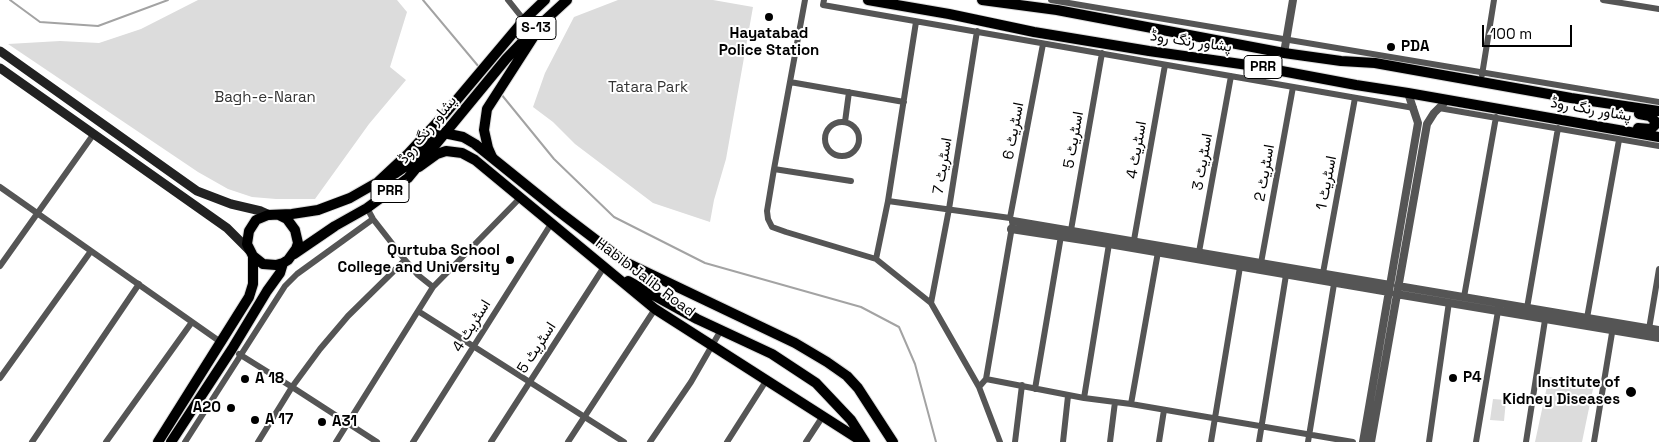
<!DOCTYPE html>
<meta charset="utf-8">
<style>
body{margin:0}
#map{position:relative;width:1659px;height:442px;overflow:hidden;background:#fff;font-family:"Space Grotesk",sans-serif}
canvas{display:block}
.scale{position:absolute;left:1482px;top:25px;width:90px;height:22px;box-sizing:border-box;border:2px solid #000;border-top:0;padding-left:6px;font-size:15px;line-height:18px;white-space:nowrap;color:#000;-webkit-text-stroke:4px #fff;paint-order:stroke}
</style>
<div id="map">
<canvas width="1659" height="442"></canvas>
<div class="scale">100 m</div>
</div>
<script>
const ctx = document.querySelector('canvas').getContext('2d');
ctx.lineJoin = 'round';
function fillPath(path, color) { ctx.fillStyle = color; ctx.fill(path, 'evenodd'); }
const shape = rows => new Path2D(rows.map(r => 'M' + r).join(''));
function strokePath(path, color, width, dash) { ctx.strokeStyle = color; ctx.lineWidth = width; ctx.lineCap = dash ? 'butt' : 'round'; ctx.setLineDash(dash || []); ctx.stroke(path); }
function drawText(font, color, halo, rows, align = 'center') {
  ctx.font = font + ' "Space Grotesk",Vazirmatn,sans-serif'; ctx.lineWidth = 4; ctx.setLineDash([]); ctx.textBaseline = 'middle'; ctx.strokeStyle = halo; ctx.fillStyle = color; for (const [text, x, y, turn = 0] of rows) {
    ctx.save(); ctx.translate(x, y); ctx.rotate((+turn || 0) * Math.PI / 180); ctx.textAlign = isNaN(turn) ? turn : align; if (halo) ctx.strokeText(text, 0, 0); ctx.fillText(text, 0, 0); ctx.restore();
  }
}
fillPath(shape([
 [198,0,397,0,407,12,390,67,406,80,369,124,315,199,276,199,252,197,228,189,198,172,8,44,60,41,99,43,141,29],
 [618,0,713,0,753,7,726,159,714,200,710,222,653,203,575,144,553,122,533,107,545,73,574,17],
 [1549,377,1594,384,1582,442,1535,442],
 [1493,399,1506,400,1504,421,1490,420]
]), '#dcdcdc');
strokePath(shape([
 [10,0,40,22,98,26,168,0],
 [423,0,479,67],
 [501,94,554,159,614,217,705,263,861,307,899,327,915,364,936,442]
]), '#a3a3a3', 2);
const primary = shape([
 [444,133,463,137,475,144,558,211,625,262,795,343,827,362,847,376,858,388,893,442],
 [419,167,437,154,446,151,462,153,475,160,655,309,863,442],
 [628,281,697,319,772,354,816,383,851,420,865,442]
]);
const trunk = shape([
 [868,0,949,14,1034,32,1149,51,1255,66,1356,85,1408,93,1659,137],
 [982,0,1057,10,1284,53,1341,61,1375,63,1571,98,1659,111],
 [1638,128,1651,129,1655,125,1655,121,1650,116,1639,114],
 [492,157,488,148,484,130,487,109,534,36],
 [388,177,396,173,412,162,431,138,439,134],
 [279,215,287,219,295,230,298,243,296,249,288,260,283,263,276,265,263,264,253,256,247,244,249,231,256,220,268,215,292,214,318,210,350,198,378,182,408,154,444,115,524,20,545,0],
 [294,254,335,226,367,208,408,178,506,59,529,35,567,0],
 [158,442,249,297,253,284,253,256],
 [171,442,232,349,267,291,280,273,283,263]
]);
strokePath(primary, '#dbdbdb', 12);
strokePath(trunk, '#dbdbdb', 12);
strokePath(shape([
 [508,0,524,20],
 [805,0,774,169,767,211,768,219,772,227,786,232,876,259,931,303,979,387,1000,442],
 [824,0,823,5,1414,108],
 [1051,0,1659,102],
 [1603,0,1659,9],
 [1482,75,1494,0],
 [790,82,904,102],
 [1439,108,1659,146],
 '825 139a17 17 0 1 1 34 0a17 17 0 1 1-34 0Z',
 [845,122,849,92],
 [774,169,851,181],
 [0,187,222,343],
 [888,201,1010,218],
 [367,208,373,219,405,260,418,275,433,287],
 [1071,230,1102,53],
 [1134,240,1165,65],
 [1199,252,1231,76],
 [876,259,888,201,916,22],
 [1261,263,1293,87],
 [0,266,93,135],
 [1323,273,1355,98],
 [1464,297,1496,117],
 [931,303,949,209,977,31],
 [1527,308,1558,128],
 [418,311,624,442],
 [1587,318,1619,140],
 [1649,329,1659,269],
 [239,354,292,387,377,442],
 [0,378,91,251],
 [986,379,1084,398,1131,404,1353,442],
 [979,387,986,379,1013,221,1010,218,1043,44],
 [1035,389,1061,236],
 [1084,398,1109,244],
 [1131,404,1158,252],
 [32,442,139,284],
 [106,442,192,322],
 [185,442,285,286,297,274,373,219],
 [258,442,292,387,320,349,348,316,405,260],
 [336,442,433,287,521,197],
 [413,442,551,224],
 [491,442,604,267],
 [568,442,655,309],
 [650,442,691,382,721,330],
 [727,442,766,381],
 [806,442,823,416],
 [1015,442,1022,385],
 [1063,442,1068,396],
 [1110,442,1115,402],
 [1159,442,1164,410],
 [1211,442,1240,267],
 [1259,442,1286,275],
 [1308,442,1334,284],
 [1429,442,1449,302],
 [1476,442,1498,311],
 [1526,442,1545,320],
 [1594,442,1612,333]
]), '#555', 6);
strokePath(shape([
 [1284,53,1293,0],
 [1013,221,1390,285],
 [1011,229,1109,244,1389,292],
 [1398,286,1659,330],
 [1396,294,1659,338],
 [1363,442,1418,123,1408,93],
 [1371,442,1427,124,1434,113,1447,100]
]), '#555', 8);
strokePath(shape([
 [0,51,197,191,231,204,261,211,270,215],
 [0,68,227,228,249,250]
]), '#222', 9);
strokePath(primary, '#000', 10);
strokePath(trunk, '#000', 10);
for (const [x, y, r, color] of [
 [769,17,5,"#000"],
 [1391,47,5,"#000"],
 [510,260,5,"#000"],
 [1453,378,5,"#000"],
 [245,379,5,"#000"],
 [1631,392,6,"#000"],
 [231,408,5,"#000"],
 [255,420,5,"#000"],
 [322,422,5,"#000"]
]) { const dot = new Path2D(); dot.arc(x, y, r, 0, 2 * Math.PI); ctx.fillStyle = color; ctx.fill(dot); strokePath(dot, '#fff', 2); }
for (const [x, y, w] of [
 [536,28,40],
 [1263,67,38],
 [390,191,38]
]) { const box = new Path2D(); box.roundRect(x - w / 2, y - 11.5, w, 23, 4); ctx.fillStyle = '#fff'; ctx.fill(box); strokePath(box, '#000', 1); }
drawText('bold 14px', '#000', null, [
 ["S-13",536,28],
 ["PRR",1263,67],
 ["PRR",390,191]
]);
drawText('bold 15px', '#000', '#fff', [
 ["Hayatabad",769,34,"center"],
 ["Police Station",769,51,"center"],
 ["PDA",1401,47],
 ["Qurtuba School",500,251,"right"],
 ["College and University",500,268,"right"],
 ["P4",1463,378],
 ["A 18",255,379],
 ["Institute of",1620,383,"right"],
 ["Kidney Diseases",1620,400,"right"],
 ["A20",221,408,"right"],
 ["A 17",265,420],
 ["A31",332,422]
], 'left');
drawText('15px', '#000', '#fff', [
 ["پشاور رنگ روڈ",1191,42,8],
 ["پشاور رنگ روڈ",1591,110,10],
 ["پشاور رنگ روڈ",428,130,-51],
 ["اسٹریٹ 6",1014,131,-79],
 ["اسٹریٹ 5",1074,140,-80],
 ["اسٹریٹ 4",1137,150,-80],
 ["اسٹریٹ 3",1203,162,-80],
 ["اسٹریٹ 7",943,166,-81],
 ["اسٹریٹ 2",1265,173,-80],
 ["اسٹریٹ 1",1327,183,-79],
 ["Habib Jalib Road",645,278,37],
 ["اسٹریٹ 4",472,326,-58],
 ["اسٹریٹ 5",537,348,-57]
]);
drawText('15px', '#333', '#fff', [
 ["Tatara Park",648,88],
 ["Bagh-e-Naran",265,98]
]);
</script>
